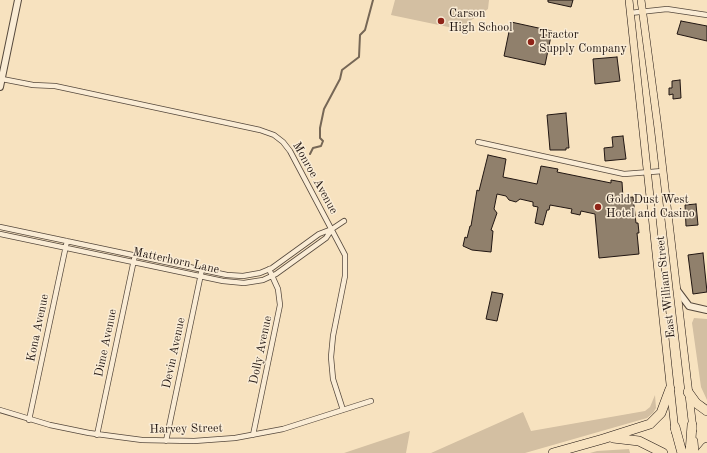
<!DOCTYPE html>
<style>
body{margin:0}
canvas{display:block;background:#f7e2bf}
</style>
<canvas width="707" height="453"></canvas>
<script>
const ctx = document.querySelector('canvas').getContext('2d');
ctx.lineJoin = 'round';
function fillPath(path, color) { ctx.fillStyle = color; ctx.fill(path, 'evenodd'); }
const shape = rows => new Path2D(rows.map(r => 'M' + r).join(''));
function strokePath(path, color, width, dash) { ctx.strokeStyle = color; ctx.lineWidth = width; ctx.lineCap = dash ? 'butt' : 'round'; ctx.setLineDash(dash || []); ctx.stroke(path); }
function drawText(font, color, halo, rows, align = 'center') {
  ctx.font = font + ' "Old Standard TT",serif'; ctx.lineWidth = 3; ctx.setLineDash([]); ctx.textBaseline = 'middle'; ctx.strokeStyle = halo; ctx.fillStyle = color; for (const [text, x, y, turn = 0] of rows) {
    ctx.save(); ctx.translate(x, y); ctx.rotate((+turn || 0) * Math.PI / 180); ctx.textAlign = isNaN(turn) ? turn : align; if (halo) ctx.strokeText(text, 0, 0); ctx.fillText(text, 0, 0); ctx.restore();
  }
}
fillPath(shape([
 [395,0,489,0,488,9,458,29,391,15],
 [694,318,707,319,707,400,701,387,692,323],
 [655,395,656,408,653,413,647,418,525,453,431,453,523,412,531,431,645,411,650,407],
 [410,431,406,453,344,453],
 [629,449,630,453,590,453,597,451]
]), '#d3bfa2');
strokePath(shape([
 [310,154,313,148,321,146,323,141,320,138,320,128,324,109,340,79,342,70,359,57,360,35,365,30,373,0]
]), '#766756', 2);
const building = shape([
 [548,0,573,0,571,7,548,2,548,0],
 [681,21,707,26,707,41,677,34,681,21],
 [511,22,552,31,545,65,504,56,511,22],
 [617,57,620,81,595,84,593,59,617,57],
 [680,80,681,98,673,99,673,94,669,95,669,88,672,88,672,81,680,80],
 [566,113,569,148,566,148,566,150,550,150,547,115,566,113],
 [623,136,626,159,605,161,604,148,613,147,612,137,623,136],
 [488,155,506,159,503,177,537,184,541,166,558,169,557,172,611,183,611,180,622,182,623,198,633,197,636,223,638,223,639,233,637,233,639,254,599,258,595,214,581,211,580,215,571,213,572,209,550,205,549,210,547,210,543,225,535,223,538,207,533,206,533,202,520,199,516,202,509,200,506,196,497,194,494,209,497,213,491,230,493,231,491,252,472,250,463,246,465,237,467,238,470,226,471,226,477,190,479,191,488,155],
 [696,204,698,225,686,226,685,205,696,204],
 [703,253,707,292,693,294,688,255,703,253],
 [492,292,503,294,497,321,486,319,492,292]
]);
fillPath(building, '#90806c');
strokePath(building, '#211612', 1);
const minor = shape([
 [630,13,667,9,707,15],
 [2,79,33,85,55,86,260,130,274,135,283,142,290,151,345,255,345,276,333,336,331,357,333,379,343,410],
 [478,142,624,174,663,171],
 [0,227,227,275,243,276,260,273,272,268,319,234,332,229],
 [0,234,223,281,244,283,263,280,276,274,326,238,332,229,344,221],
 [0,410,50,425,89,433,142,440,194,441,235,438,283,429,371,401],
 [29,420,67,241],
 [97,435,135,255],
 [253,435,280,305,278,289,269,269],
 [166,441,202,269]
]);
const tertiary = shape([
 [0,87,18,0],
 [677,290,689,306,707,310]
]);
const primary = shape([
 [629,0,675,431],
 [641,0,658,128,693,429],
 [694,441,695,453]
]);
const motorway = shape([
 [688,392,696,403,707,411],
 [675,427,682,453],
 [613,438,639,441,663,453],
 [553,453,603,439,650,424,661,413,670,389],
 [690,453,692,425],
 [702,453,707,447]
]);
strokePath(minor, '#56493d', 6);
strokePath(tertiary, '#56493d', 8);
strokePath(primary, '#211612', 8);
strokePath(motorway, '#211612', 10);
strokePath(minor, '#faecd5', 4.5);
strokePath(tertiary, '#faecd5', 6);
strokePath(primary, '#f7e2bf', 7);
strokePath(motorway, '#f7e2bf', 9);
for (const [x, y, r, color] of [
 [441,21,4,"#8f2418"],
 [531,42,4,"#8f2418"],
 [598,207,4,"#8f2418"]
]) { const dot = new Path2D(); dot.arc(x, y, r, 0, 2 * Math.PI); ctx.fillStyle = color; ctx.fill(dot); strokePath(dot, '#faecd5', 1.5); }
drawText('12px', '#211612', '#faecd5', [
 ["Carson",449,14],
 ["High School",449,28],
 ["Tractor",539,35],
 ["Supply Company",539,49],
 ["Gold Dust West",606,200],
 ["Hotel and Casino",606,214]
], 'left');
drawText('12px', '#211612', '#faecd5', [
 ["Monroe Avenue",315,178,61],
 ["Matterhorn Lane",176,261,12],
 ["East William Street",666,287,-96],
 ["Kona Avenue",38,328,-78],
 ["Dime Avenue",106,343,-78],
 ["Dolly Avenue",261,350,-78],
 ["Devin Avenue",174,353,-78],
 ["Harvey Street",186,429,-1]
]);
</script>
